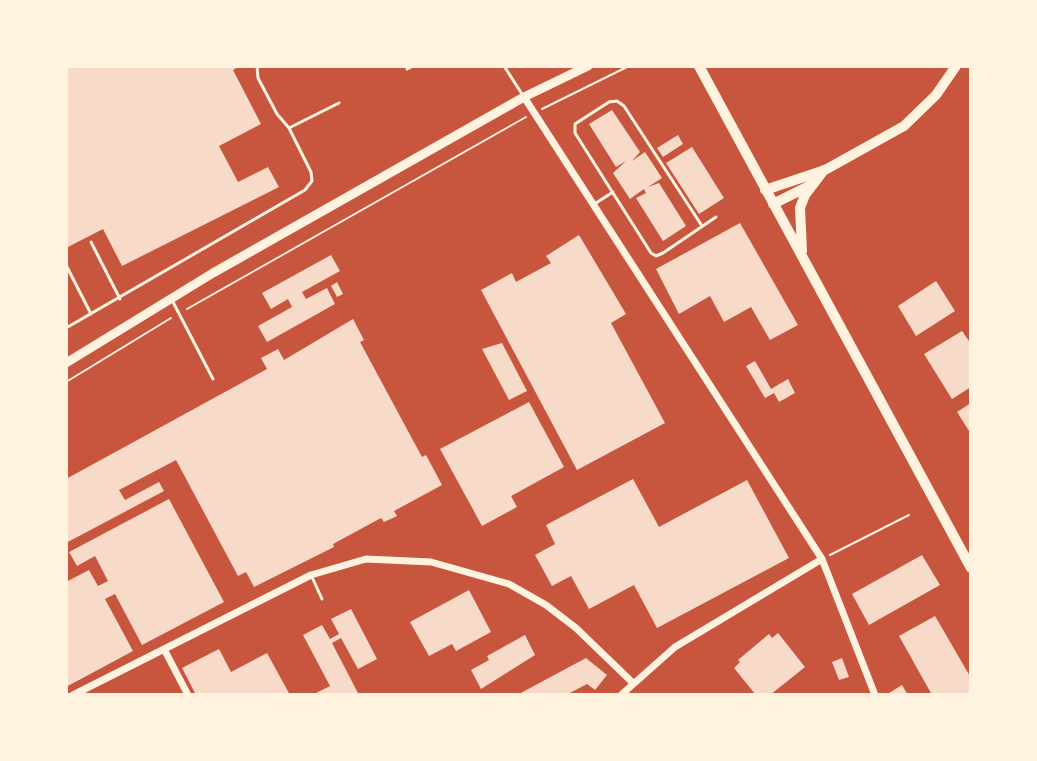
<!DOCTYPE html>
<style>
body{margin:0}
#map{position:relative;width:1037px;height:761px;overflow:hidden;background:#c8553d;font-family:"IBM Plex Serif",serif}
canvas{display:block}
.frame{position:absolute;inset:0;border:68px solid #fff3e0;pointer-events:none}
</style>
<div id="map">
<canvas width="1037" height="761"></canvas>
<div class="frame"></div>
</div>
<script>
const ctx = document.querySelector('canvas').getContext('2d');
ctx.lineJoin = 'round';
function fillPath(path, color) { ctx.fillStyle = color; ctx.fill(path, 'evenodd'); }
const shape = rows => new Path2D(rows.map(r => 'M' + r).join(''));
function strokePath(path, color, width, dash) { ctx.strokeStyle = color; ctx.lineWidth = width; ctx.lineCap = dash ? 'butt' : 'round'; ctx.setLineDash(dash || []); ctx.stroke(path); }
fillPath(shape([
 [66,66,240,66,233,70,261,124,219,146,238,182,268,167,279,187,122,266,103,229,66,248],
 [612,110,640,152,632,161,645,152,662,178,648,187,659,183,686,226,663,241,636,198,646,193,644,189,630,199,613,173,626,161,616,167,589,124],
 [678,135,683,144,663,157,657,148],
 [692,147,724,198,699,214,666,163],
 [740,223,798,325,770,340,751,307,724,322,710,296,679,314,656,269],
 [579,235,626,314,611,323,665,423,577,470,481,290,512,273,516,282,551,263,546,256],
 [331,255,340,271,302,292,306,299,327,288,335,304,267,342,258,326,292,307,288,299,271,309,262,293],
 [936,281,955,311,916,336,898,306],
 [337,282,343,294,337,297,331,286],
 [353,319,364,340,360,342,422,457,426,455,442,485,394,511,397,516,384,522,381,518,333,544,334,547,254,587,246,572,238,576,176,460,119,490,125,500,159,482,164,491,66,543,66,479,267,369,261,358,278,349,284,360],
 [962,331,971,344,971,387,952,399,924,354],
 [502,343,527,391,509,400,482,349],
 [755,361,771,389,788,379,795,393,779,402,774,393,765,398,746,366],
 [529,402,564,467,511,496,517,507,482,526,440,449],
 [971,403,971,434,957,412],
 [633,479,659,527,747,480,789,558,657,628,634,585,589,609,571,576,552,586,535,555,555,544,546,525],
 [169,499,224,602,142,645,115,594,105,599,133,651,66,687,66,582,89,570,98,586,108,581,95,556,77,566,69,552],
 [922,555,940,585,869,625,852,594],
 [469,590,491,632,456,651,452,644,429,656,410,622],
 [351,609,377,659,358,669,341,638,332,643,359,695,312,695,330,686,303,635,322,625,330,639,339,634,331,619],
 [935,616,971,678,971,695,932,695,899,636],
 [778,633,805,667,770,695,756,695,734,668,740,662,738,660,769,634,772,638],
 [525,635,535,655,481,689,471,670,489,660,487,656],
 [219,649,231,672,267,653,290,695,196,695,182,668],
 [586,658,607,675,595,690,587,684,566,695,517,695],
 [842,658,849,677,839,680,832,662],
 [902,685,908,695,890,695,889,693]
]), '#f7dbc8');
strokePath(shape([
 [542,109,629,66],
 [187,309,526,117],
 [66,382,171,318],
 [830,555,909,515]
]), '#fff3e0', 2);
strokePath(shape([
 [504,66,522,94],
 [407,69,413,66],
 [289,128,339,103],
 [596,203,613,192],
 [702,226,624,106,617,101,609,102,575,124,575,133,651,253,656,256,663,253,716,217],
 [91,242,120,299],
 [66,265,91,314],
 [173,302,213,379],
 [66,328,305,190,312,181,311,172,289,128,277,114,258,78,257,66],
 [312,577,322,599]
]), '#fff3e0', 3);
strokePath(shape([
 [524,97,822,559,875,695],
 [164,649,188,695],
 [73,695,311,575,366,559,431,562,509,584,546,605,576,628,633,683],
 [621,695,675,647,822,559]
]), '#fff3e0', 7);
strokePath(shape([
 [66,363,213,273,524,97,588,66]
]), '#fff3e0', 9);
strokePath(shape([
 [699,66,971,568],
 [765,190,825,170,904,126,936,95,956,66],
 [773,204,811,185],
 [802,251,800,208,805,195,824,170]
]), '#fff3e0', 10);
</script>
